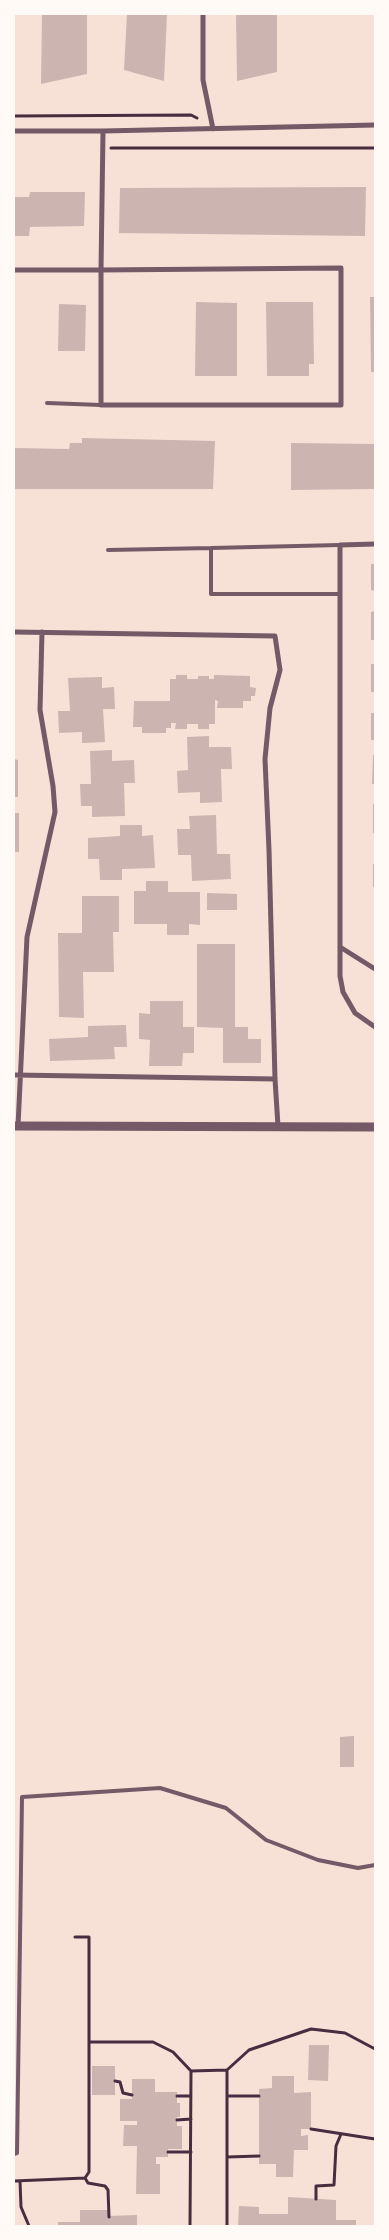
<!DOCTYPE html>
<style>
body{margin:0}
#map{position:relative;width:389px;height:2240px;overflow:hidden;background:#f7e1d7;font-family:"Golos Text",sans-serif}
canvas{display:block}
.frame{position:absolute;inset:0;border:15px solid #fffaf5;pointer-events:none}
</style>
<div id="map">
<canvas width="389" height="2240"></canvas>
<div class="frame"></div>
</div>
<script>
const ctx = document.querySelector('canvas').getContext('2d');
ctx.lineJoin = 'round';
function fillPath(path, color) { ctx.fillStyle = color; ctx.fill(path, 'evenodd'); }
const shape = rows => new Path2D(rows.map(r => 'M' + r).join(''));
function strokePath(path, color, width, dash) { ctx.strokeStyle = color; ctx.lineWidth = width; ctx.lineCap = dash ? 'butt' : 'round'; ctx.setLineDash(dash || []); ctx.stroke(path); }
fillPath(shape([
 [42,14,87,14,87,74,41,84],
 [127,14,167,14,164,81,124,70],
 [236,14,277,14,277,72,237,81],
 [366,187,365,236,119,233,120,188],
 [30,192,85,192,84,226,30,227,29,236,14,236,14,197,29,197],
 [370,297,375,297,375,372,371,372],
 [196,302,237,303,237,376,195,376],
 [266,302,313,302,314,364,309,364,309,376,267,376],
 [59,304,86,305,85,351,58,351],
 [82,438,215,441,213,489,14,489,14,448,69,449,70,443,82,443],
 [291,443,375,444,375,489,291,490],
 [371,564,375,564,375,591,371,590],
 [375,611,375,640,371,640,371,612],
 [371,664,375,664,375,692,371,692],
 [176,675,187,675,187,679,198,679,198,676,209,676,209,679,214,679,214,675,250,676,250,687,256,688,255,696,251,696,251,701,243,701,243,708,217,708,218,701,215,700,215,724,209,724,209,729,198,729,198,724,187,724,187,729,175,729,176,723,171,723,171,728,166,728,166,733,142,733,142,727,133,727,134,701,170,701,170,679,176,679],
 [102,677,102,688,114,687,115,709,103,709,105,742,82,743,82,732,59,733,58,711,70,711,68,678],
 [371,713,375,713,375,740,371,740],
 [209,736,209,747,231,747,232,769,221,769,222,802,200,803,200,792,178,793,177,771,188,770,187,737],
 [112,750,112,761,134,760,135,783,124,783,125,816,92,817,92,806,81,806,80,784,91,784,90,751],
 [373,755,375,755,375,784,372,784],
 [14,759,18,760,18,797,14,797],
 [373,804,375,804,375,833,373,833],
 [14,813,19,813,19,852,14,852],
 [216,815,217,854,230,854,231,879,192,881,191,855,178,855,177,829,190,829,189,816],
 [120,825,142,825,142,836,153,835,155,868,122,869,122,880,100,880,99,859,88,859,88,838,120,836],
 [373,864,375,864,375,887,373,887],
 [146,881,168,881,168,892,200,892,200,925,189,924,189,935,167,935,167,924,134,924,134,891,146,891],
 [207,893,237,894,237,910,207,910],
 [82,896,119,896,119,932,113,932,114,972,83,972,84,1018,59,1017,58,933,82,933],
 [197,944,235,944,235,1027,248,1027,248,1039,261,1039,261,1063,223,1063,223,1028,197,1027],
 [150,1001,183,1001,183,1027,194,1027,194,1053,183,1053,182,1066,149,1066,150,1040,139,1039,139,1013,150,1014],
 [126,1025,127,1047,114,1047,115,1059,50,1061,49,1039,88,1037,88,1026],
 [354,1736,354,1767,340,1767,340,1737],
 [309,2045,329,2045,328,2081,308,2080],
 [92,2066,115,2066,115,2095,92,2095],
 [272,2076,294,2076,294,2093,311,2092,311,2129,301,2129,301,2136,308,2135,308,2150,294,2150,293,2177,276,2177,276,2164,259,2164,259,2089,272,2088],
 [132,2079,155,2079,155,2092,177,2092,177,2103,180,2103,180,2117,177,2117,177,2126,182,2126,182,2149,168,2149,168,2157,156,2157,156,2164,160,2164,160,2194,136,2194,137,2146,123,2146,124,2125,137,2125,137,2121,120,2121,120,2099,132,2099],
 [288,2197,336,2200,336,2220,356,2220,356,2226,238,2226,239,2206,259,2207,259,2214,288,2214],
 [80,2210,108,2210,108,2216,137,2215,137,2226,58,2226,58,2222,80,2222]
]), '#ccb4b1');
strokePath(shape([
 [14,116,191,115,197,118],
 [111,148,375,148],
 [89,2042,153,2042,173,2052,191,2071,227,2070,249,2050,311,2029,345,2033,375,2049],
 [227,2070,227,2226],
 [115,2081,120,2082,123,2093,132,2095],
 [177,2096,191,2096],
 [227,2096,259,2096],
 [177,2120,191,2119],
 [311,2129,375,2139],
 [168,2152,191,2152],
 [227,2157,259,2156],
 [85,2178,88,2183,105,2186,108,2190,109,2217],
 [14,2181,85,2178,89,2172,89,1937,75,1937],
 [20,2181,21,2207,29,2226],
 [316,2199,316,2186,334,2185,336,2146,341,2134],
 [190,2226,191,2071]
]), '#4a2c40', 3);
strokePath(shape([
 [47,403,101,405],
 [211,548,340,545],
 [108,550,211,548,211,594,340,594],
 [14,2154,17,2153,22,1797,160,1788,226,1808,266,1840,318,1860,358,1868,375,1865]
]), '#755966', 4);
strokePath(shape([
 [203,14,203,80,213,129],
 [14,131,103,131,375,125],
 [14,270,101,270,341,268,341,405,101,405,101,270,103,131],
 [375,544,340,545,340,976,343,992,355,1013,375,1027],
 [14,632,275,636,280,670,270,708,265,759,269,850,275,1079,278,1126],
 [340,947,375,969],
 [14,1075,275,1079],
 [18,1126,27,937,55,812,53,786,40,710,42,632]
]), '#755966', 5);
strokePath(shape([
 [14,1126,375,1127]
]), '#755966', 9);
</script>
